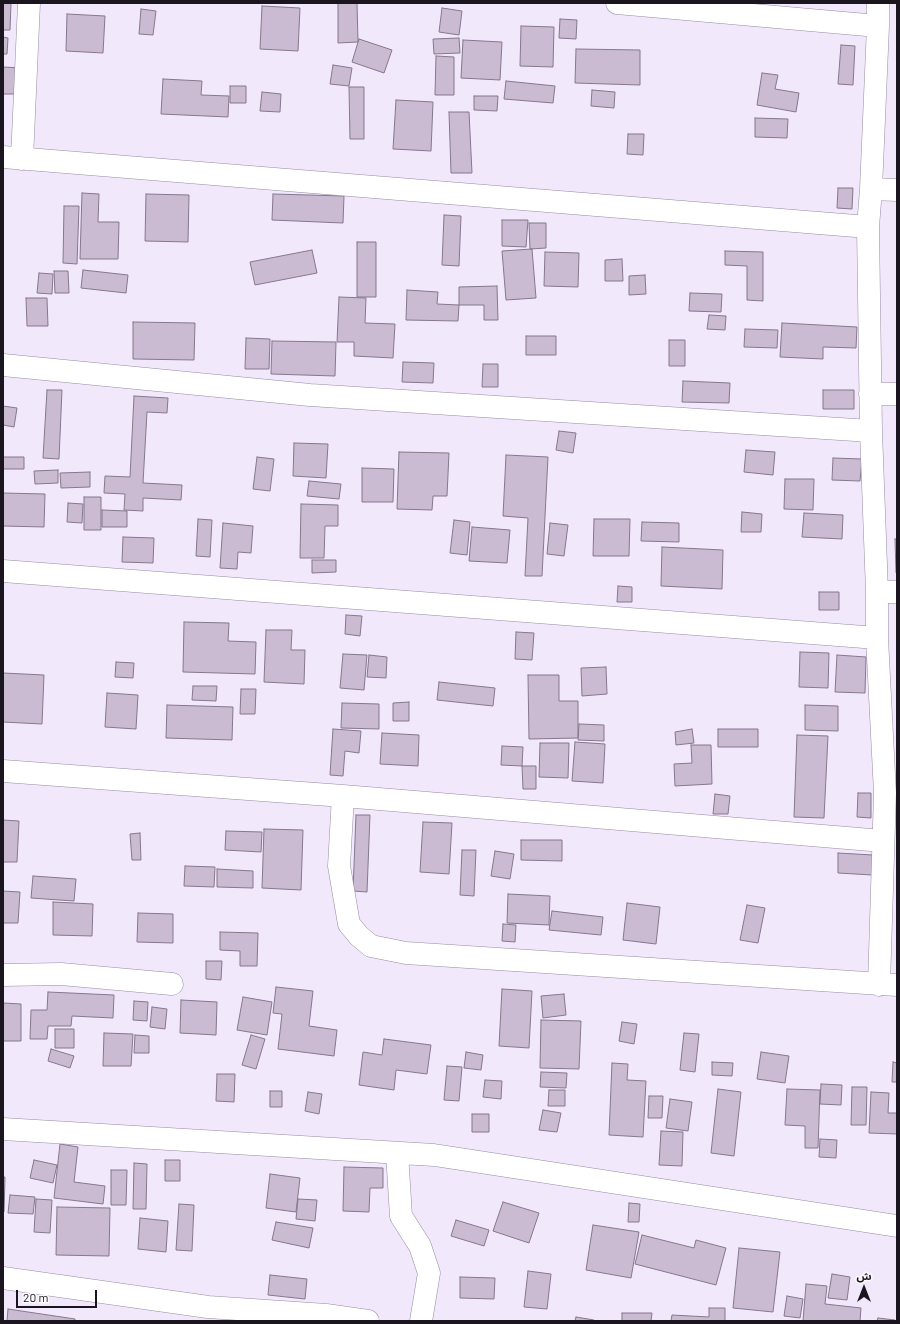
<!DOCTYPE html>
<meta charset="utf-8">
<style>
body{margin:0}
#map{position:relative;width:900px;height:1324px;overflow:hidden;background:#f2e8fc;font-family:Barlow,"Noto Sans Arabic",sans-serif}
canvas{display:block}
.frame{position:absolute;inset:0;border:4px solid #1a151e;pointer-events:none}
.north{position:absolute;left:844px;top:1268px;width:40px;height:40px;-webkit-text-stroke:3px #fcf9fe;paint-order:stroke;rotate:0deg;font-size:11px;font-weight:700;line-height:16px;text-align:center;color:#1a151e}
.north::after{content:'';display:block;margin:auto;width:14px;height:18px;background:#1a151e;clip-path:polygon(50% 0,100% 100%,50% 72%,0 100%)}
.scale{position:absolute;left:16px;top:1290px;width:81px;height:18px;box-sizing:border-box;border:2px solid #1a151e;border-top:0;padding-left:5px;font-size:12px;line-height:14px;white-space:nowrap;color:#1a151e;-webkit-text-stroke:3px #fcf9fe;paint-order:stroke}
</style>
<div id="map">
<canvas width="900" height="1324"></canvas>
<div class="frame"></div>
<div class="north">ش</div>
<div class="scale">20 m</div>
</div>
<script>
const ctx = document.querySelector('canvas').getContext('2d');
ctx.lineJoin = 'round';
function fillPath(path, color) { ctx.fillStyle = color; ctx.fill(path, 'evenodd'); }
const shape = rows => new Path2D(rows.map(r => 'M' + r).join(''));
function strokePath(path, color, width, dash) { ctx.strokeStyle = color; ctx.lineWidth = width; ctx.lineCap = dash ? 'butt' : 'round'; ctx.setLineDash(dash || []); ctx.stroke(path); }
const building = shape([
 [3,3,11,3,10,30,3,30,3,3],
 [338,3,357,3,358,42,338,43,338,3],
 [262,6,300,8,298,51,260,49,262,6],
 [442,8,462,11,459,35,439,32,442,8],
 [141,9,156,11,153,35,139,34,141,9],
 [67,14,105,16,103,53,66,51,67,14],
 [560,19,577,20,576,39,559,38,560,19],
 [521,26,554,27,553,67,520,66,521,26],
 [3,37,8,38,7,54,3,54,3,37],
 [459,38,460,53,434,54,433,39,459,38],
 [359,39,392,50,384,73,352,62,359,39],
 [463,40,502,42,500,80,461,78,463,40],
 [841,45,855,46,853,85,838,84,841,45],
 [576,49,640,50,640,85,575,83,576,49],
 [436,56,454,57,454,95,435,95,436,56],
 [333,65,352,68,349,86,330,84,333,65],
 [3,67,21,68,20,94,3,94,3,67],
 [762,73,778,75,775,89,799,93,796,112,757,105,762,73],
 [163,79,202,81,201,95,229,96,228,117,161,114,163,79],
 [506,81,555,86,553,103,504,99,506,81],
 [230,86,246,86,246,103,230,103,230,86],
 [349,87,364,87,364,139,350,139,349,87],
 [592,90,615,92,614,108,591,106,592,90],
 [262,92,281,94,280,112,260,111,262,92],
 [474,96,498,96,497,111,474,110,474,96],
 [396,100,433,102,431,151,393,149,396,100],
 [449,112,469,112,472,173,451,173,449,112],
 [755,118,788,119,787,138,755,137,755,118],
 [628,134,644,134,643,155,627,154,628,134],
 [838,188,853,188,852,209,837,208,838,188],
 [82,193,99,194,98,222,119,222,118,259,80,259,82,193],
 [146,194,189,195,188,242,145,241,146,194],
 [273,194,344,196,343,223,272,220,273,194],
 [64,206,79,206,77,264,63,263,64,206],
 [444,215,461,216,459,266,442,265,444,215],
 [502,220,528,220,526,247,502,246,502,220],
 [529,223,546,223,546,248,530,249,529,223],
 [357,242,376,242,376,297,357,297,357,242],
 [532,249,536,298,506,300,502,251,532,249],
 [312,250,317,273,255,285,250,262,312,250],
 [725,251,763,252,763,301,747,300,747,266,725,265,725,251],
 [545,252,579,253,578,287,544,286,545,252],
 [622,259,623,281,605,281,605,260,622,259],
 [83,270,128,275,126,293,81,288,83,270],
 [54,271,68,271,69,293,55,293,54,271],
 [39,273,53,274,52,294,37,293,39,273],
 [645,275,646,294,629,295,629,276,645,275],
 [497,286,498,320,484,320,484,305,459,305,459,287,497,286],
 [407,290,438,292,437,304,459,305,458,321,406,320,407,290],
 [690,293,722,294,721,312,689,311,690,293],
 [339,297,366,298,365,323,395,324,393,358,354,356,354,342,337,342,339,297],
 [26,298,47,298,48,326,27,326,26,298],
 [709,315,726,316,725,330,707,329,709,315],
 [133,322,195,323,194,360,133,359,133,322],
 [782,323,857,327,856,348,823,347,823,359,780,357,782,323],
 [745,329,778,330,777,348,744,347,745,329],
 [526,336,556,336,556,355,526,355,526,336],
 [246,338,270,339,269,369,245,369,246,338],
 [669,340,685,340,685,366,669,366,669,340],
 [272,341,336,342,335,376,271,374,272,341],
 [403,362,434,363,433,383,402,382,403,362],
 [483,364,498,364,498,387,482,387,483,364],
 [683,381,730,383,729,403,682,402,683,381],
 [47,390,62,390,59,459,43,458,47,390],
 [823,390,854,390,854,409,823,409,823,390],
 [134,396,168,398,167,413,147,412,143,483,182,485,181,500,143,498,143,511,124,510,125,494,104,493,105,476,130,477,134,396],
 [3,406,17,408,14,427,3,425,3,406],
 [559,431,576,433,573,453,556,450,559,431],
 [294,443,328,444,326,478,293,476,294,443],
 [746,450,775,452,773,475,744,472,746,450],
 [399,452,449,453,447,496,433,496,432,510,397,509,399,452],
 [506,455,548,457,542,576,525,576,528,518,503,516,506,455],
 [3,457,24,457,24,469,3,469,3,457],
 [257,457,274,459,270,491,253,489,257,457],
 [833,458,862,459,860,481,832,480,833,458],
 [362,468,394,469,393,502,362,502,362,468],
 [58,470,58,483,35,484,34,471,58,470],
 [90,472,90,487,61,488,60,473,90,472],
 [785,479,814,479,813,510,784,509,785,479],
 [309,481,341,484,339,499,307,496,309,481],
 [3,493,45,494,44,527,3,526,3,493],
 [84,497,101,497,101,530,84,530,84,497],
 [68,503,83,504,82,523,67,522,68,503],
 [301,504,338,505,338,526,325,526,324,558,300,558,301,504],
 [102,510,127,511,127,527,102,527,102,510],
 [742,512,762,514,761,532,741,532,742,512],
 [804,513,843,515,842,539,802,537,804,513],
 [198,519,212,520,210,557,196,556,198,519],
 [594,519,630,519,629,556,593,556,594,519],
 [454,520,470,522,467,555,450,553,454,520],
 [642,522,679,523,679,542,641,541,642,522],
 [223,523,253,526,251,553,238,552,237,569,220,568,223,523],
 [550,523,568,525,564,556,547,554,550,523],
 [472,527,510,530,507,563,469,561,472,527],
 [123,537,154,538,153,563,122,562,123,537],
 [895,539,897,539,897,573,896,573,895,539],
 [662,547,723,550,722,589,661,586,662,547],
 [312,560,336,560,336,572,312,573,312,560],
 [618,586,632,587,632,602,617,602,618,586],
 [819,592,839,592,839,610,819,610,819,592],
 [346,615,362,616,360,636,345,634,346,615],
 [184,622,229,623,228,641,256,642,255,674,183,672,184,622],
 [266,630,292,630,291,650,305,650,304,684,264,682,266,630],
 [516,632,534,633,532,660,515,659,516,632],
 [800,652,829,653,828,688,799,687,800,652],
 [343,654,367,655,364,690,340,688,343,654],
 [369,655,387,657,386,678,367,677,369,655],
 [837,655,866,657,865,693,835,692,837,655],
 [116,662,134,663,133,678,115,677,116,662],
 [606,667,607,694,582,696,581,668,606,667],
 [3,673,44,675,42,724,3,722,3,673],
 [528,675,559,675,559,701,578,701,578,738,529,739,528,675],
 [439,682,495,688,493,706,437,700,439,682],
 [193,686,217,686,216,701,192,700,193,686],
 [241,689,256,689,255,714,240,714,241,689],
 [107,693,138,695,136,729,105,727,107,693],
 [409,702,409,721,393,721,393,703,409,702],
 [342,703,379,704,379,729,341,728,342,703],
 [167,705,233,707,232,740,166,738,167,705],
 [805,705,838,706,838,731,805,730,805,705],
 [579,724,604,725,604,741,578,740,579,724],
 [333,729,361,731,359,753,345,751,343,776,330,775,333,729],
 [692,729,694,743,676,745,675,732,692,729],
 [718,729,758,729,758,747,718,747,718,729],
 [382,733,419,735,418,766,380,764,382,733],
 [797,735,828,736,824,818,794,817,797,735],
 [575,742,605,744,603,783,572,781,575,742],
 [540,743,569,743,568,778,539,777,540,743],
 [691,745,711,745,712,784,675,786,674,764,692,763,691,745],
 [502,746,523,747,522,766,501,765,502,746],
 [522,766,536,766,536,789,523,789,522,766],
 [858,793,871,793,871,818,857,817,858,793],
 [715,794,730,796,728,814,713,814,715,794],
 [356,815,370,815,367,892,353,891,356,815],
 [3,820,19,821,17,862,3,862,3,820],
 [423,822,452,823,449,874,420,872,423,822],
 [264,829,303,830,301,890,262,888,264,829],
 [226,831,262,832,261,852,225,850,226,831],
 [140,833,141,860,132,860,130,834,140,833],
 [521,840,562,840,562,861,521,860,521,840],
 [462,850,476,850,474,896,460,895,462,850],
 [495,851,514,854,510,879,491,876,495,851],
 [838,853,873,855,872,875,838,873,838,853],
 [185,866,215,867,214,887,184,886,185,866],
 [217,869,253,871,253,888,217,887,217,869],
 [33,876,76,879,74,901,31,898,33,876],
 [3,891,20,892,18,923,3,923,3,891],
 [508,894,550,896,549,925,507,923,508,894],
 [53,902,93,904,92,936,53,935,53,902],
 [627,903,660,907,656,944,623,940,627,903],
 [747,905,765,908,758,943,740,940,747,905],
 [552,911,603,917,601,935,549,930,552,911],
 [138,913,173,914,173,943,137,942,138,913],
 [503,924,516,925,515,942,502,941,503,924],
 [220,932,258,933,257,966,240,966,240,951,220,950,220,932],
 [206,961,222,961,221,980,206,979,206,961],
 [276,987,313,991,309,1026,337,1030,334,1056,278,1049,282,1014,273,1013,276,987],
 [502,989,532,991,529,1048,499,1046,502,989],
 [48,992,114,995,113,1018,72,1016,71,1026,48,1026,47,1039,30,1039,31,1010,47,1010,48,992],
 [564,994,566,1015,543,1018,541,996,564,994],
 [243,997,272,1002,267,1035,237,1030,243,997],
 [181,1000,217,1002,216,1035,180,1033,181,1000],
 [134,1001,148,1002,147,1021,133,1020,134,1001],
 [3,1003,21,1004,21,1041,3,1041,3,1003],
 [152,1007,167,1009,165,1029,150,1027,152,1007],
 [541,1020,581,1021,579,1069,540,1068,541,1020],
 [622,1022,637,1024,634,1044,619,1041,622,1022],
 [55,1029,74,1029,74,1048,55,1048,55,1029],
 [104,1033,133,1034,131,1066,103,1066,104,1033],
 [684,1033,699,1034,695,1072,680,1070,684,1033],
 [135,1035,149,1036,149,1053,134,1053,135,1035],
 [251,1035,265,1039,256,1069,242,1065,251,1035],
 [384,1039,431,1045,427,1074,396,1070,394,1090,359,1085,363,1052,382,1055,384,1039],
 [51,1049,74,1056,70,1068,48,1061,51,1049],
 [466,1052,483,1055,481,1070,464,1068,466,1052],
 [761,1052,789,1056,785,1083,757,1079,761,1052],
 [712,1062,733,1063,732,1076,712,1075,712,1062],
 [893,1062,897,1063,897,1082,892,1082,893,1062],
 [612,1063,628,1064,627,1080,646,1081,643,1137,609,1135,612,1063],
 [447,1066,462,1067,459,1101,444,1100,447,1066],
 [541,1072,567,1073,566,1088,540,1087,541,1072],
 [217,1074,235,1074,234,1102,216,1101,217,1074],
 [485,1080,502,1081,501,1099,483,1097,485,1080],
 [821,1084,842,1085,841,1105,820,1104,821,1084],
 [852,1087,867,1087,866,1125,851,1125,852,1087],
 [718,1089,741,1092,734,1156,711,1153,718,1089],
 [787,1089,820,1090,818,1148,805,1148,805,1126,785,1125,787,1089],
 [549,1090,565,1090,565,1106,548,1106,549,1090],
 [270,1091,282,1091,282,1107,270,1107,270,1091],
 [308,1092,322,1094,319,1114,305,1111,308,1092],
 [871,1092,889,1093,888,1113,897,1113,897,1134,869,1133,871,1092],
 [649,1096,663,1096,662,1118,648,1118,649,1096],
 [670,1099,692,1102,688,1131,666,1128,670,1099],
 [543,1110,561,1113,557,1132,539,1130,543,1110],
 [472,1114,489,1114,489,1132,472,1132,472,1114],
 [661,1131,683,1132,682,1166,659,1165,661,1131],
 [820,1139,837,1140,836,1158,819,1157,820,1139],
 [60,1144,78,1147,74,1182,105,1186,103,1204,54,1198,60,1144],
 [34,1160,57,1165,53,1183,30,1178,34,1160],
 [165,1160,180,1160,180,1181,165,1181,165,1160],
 [134,1163,147,1164,146,1209,133,1209,134,1163],
 [344,1167,383,1168,383,1188,370,1188,369,1212,343,1211,344,1167],
 [111,1170,127,1170,126,1205,111,1205,111,1170],
 [270,1174,300,1178,296,1212,266,1208,270,1174],
 [3,1177,5,1177,4,1212,3,1212,3,1177],
 [10,1195,35,1197,33,1214,8,1213,10,1195],
 [36,1199,52,1200,50,1233,34,1232,36,1199],
 [298,1199,317,1200,315,1221,296,1219,298,1199],
 [503,1202,539,1213,529,1243,493,1231,503,1202],
 [629,1203,640,1204,639,1222,628,1222,629,1203],
 [179,1204,194,1205,192,1251,176,1250,179,1204],
 [57,1207,110,1208,109,1256,56,1255,57,1207],
 [140,1218,168,1221,166,1252,138,1249,140,1218],
 [456,1220,489,1230,484,1246,451,1236,456,1220],
 [276,1222,313,1228,309,1248,272,1240,276,1222],
 [593,1225,639,1232,631,1278,586,1270,593,1225],
 [642,1235,694,1248,696,1240,726,1248,716,1285,635,1264,642,1235],
 [739,1248,780,1252,773,1312,733,1308,739,1248],
 [528,1271,551,1274,547,1309,524,1307,528,1271],
 [832,1274,850,1277,847,1300,828,1298,832,1274],
 [270,1275,307,1279,305,1299,268,1295,270,1275],
 [460,1277,495,1278,494,1299,460,1298,460,1277],
 [806,1284,827,1286,825,1304,861,1308,860,1321,803,1321,806,1284],
 [787,1296,803,1299,800,1318,784,1316,787,1296],
 [709,1308,725,1308,725,1321,671,1321,672,1315,709,1317,709,1308],
 [8,1309,75,1319,75,1321,7,1321,8,1309],
 [622,1313,652,1313,651,1321,622,1321,622,1313],
 [576,1317,594,1320,594,1321,575,1321,576,1317],
 [878,1318,895,1320,894,1321,877,1321,878,1318]
]);
fillPath(building, '#cabbd2');
strokePath(building, '#85778c', 1);
const minor = shape([
 [617,3,878,26],
 [878,3,878,26,871,189,868,227,871,431,877,592,877,638,885,793,879,985],
 [3,157,868,227],
 [22,159,29,3],
 [871,189,897,190],
 [3,365,310,395,871,431],
 [870,394,897,394],
 [3,571,877,638],
 [877,592,897,592],
 [3,771,343,796,883,841],
 [343,796,339,866,349,924,359,936,371,946,406,953,897,985],
 [3,975,61,974,172,984],
 [3,1129,434,1155,897,1226],
 [397,1153,401,1216,420,1246,429,1273,421,1321],
 [3,1278,208,1307,326,1315,368,1321]
]);
strokePath(minor, '#978ba2', 23);
strokePath(minor, '#fff', 22);
</script>
